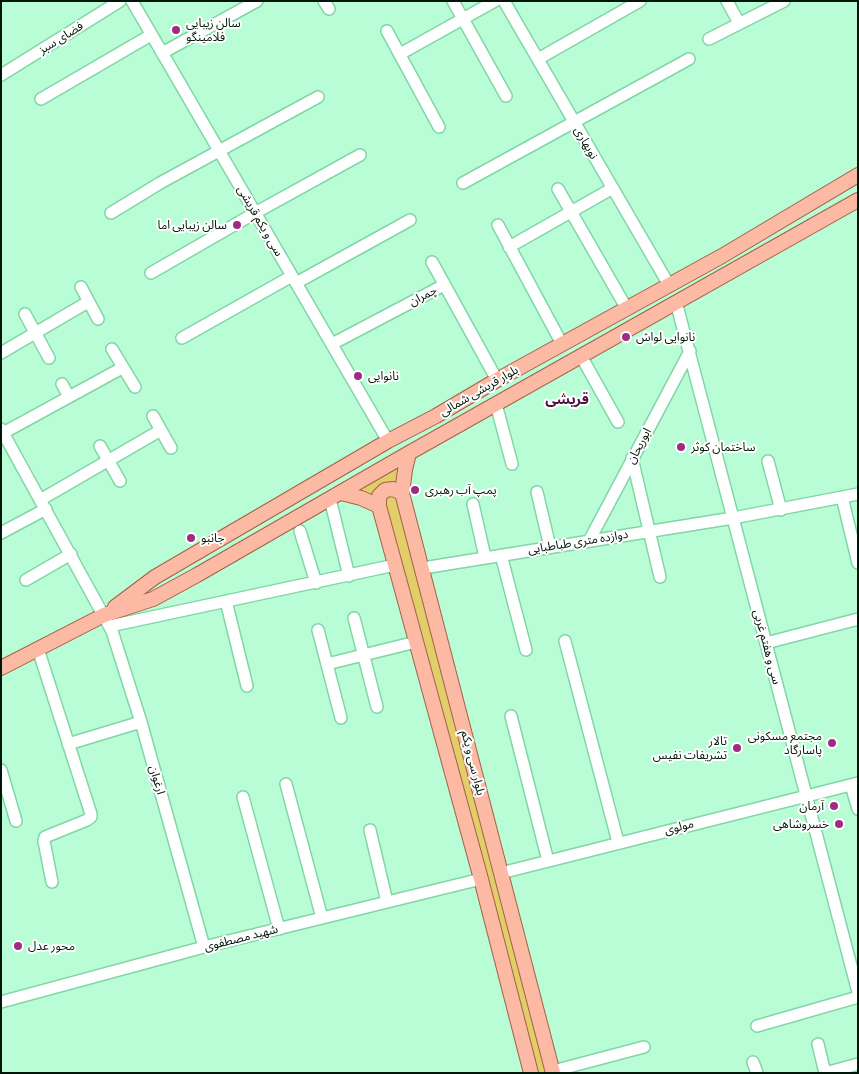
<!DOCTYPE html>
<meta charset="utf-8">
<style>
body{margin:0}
#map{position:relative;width:859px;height:1074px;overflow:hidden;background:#b9fdd6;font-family:"Crimson Pro",serif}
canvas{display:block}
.frame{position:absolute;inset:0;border:2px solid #001609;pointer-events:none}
</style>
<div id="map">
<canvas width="859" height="1074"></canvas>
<div class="frame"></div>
</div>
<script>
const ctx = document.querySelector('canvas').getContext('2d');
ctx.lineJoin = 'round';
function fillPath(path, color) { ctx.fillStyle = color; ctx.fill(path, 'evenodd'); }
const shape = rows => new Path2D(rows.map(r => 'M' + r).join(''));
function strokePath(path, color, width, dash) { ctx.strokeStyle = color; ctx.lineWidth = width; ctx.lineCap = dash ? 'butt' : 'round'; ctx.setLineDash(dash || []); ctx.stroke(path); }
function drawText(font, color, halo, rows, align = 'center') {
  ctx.font = font + ' "Crimson Pro","Noto Sans Arabic",serif'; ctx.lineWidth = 4; ctx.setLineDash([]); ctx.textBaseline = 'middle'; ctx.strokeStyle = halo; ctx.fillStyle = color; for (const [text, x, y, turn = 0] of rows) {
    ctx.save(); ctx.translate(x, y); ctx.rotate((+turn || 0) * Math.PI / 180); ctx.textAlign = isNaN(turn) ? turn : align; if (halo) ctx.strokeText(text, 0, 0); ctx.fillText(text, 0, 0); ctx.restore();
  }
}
fillPath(shape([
 [405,460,400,488,376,502,348,492],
 [388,495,393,495,399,499,551,1073,534,1073,383,500]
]), '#e1ce69');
const minor = shape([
 [132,1,388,441],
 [324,1,329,9],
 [453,1,506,96],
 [504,1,669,285],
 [727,1,739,23],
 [387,31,439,127],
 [709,39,784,1],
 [162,53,257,1],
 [400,54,495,1],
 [538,59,640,1],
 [1,75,120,1],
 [41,99,151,35],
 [463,183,689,59],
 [558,189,627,309],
 [111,213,160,183,318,97],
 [498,225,562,344],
 [509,247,613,188],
 [432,262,497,380],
 [151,273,255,213,360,155],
 [296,283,410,220],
 [81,287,98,319],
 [676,302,858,992],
 [25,314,49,358],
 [182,338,292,276],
 [332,344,444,285],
 [112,349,135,387],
 [1,353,88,302],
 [581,356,618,422],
 [62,384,69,397],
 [496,404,512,464],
 [153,416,171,448],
 [1,429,112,631,141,722,204,947],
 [3,433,122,368],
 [100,446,120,481],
 [632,458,660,577],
 [768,461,781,510],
 [537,492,550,547],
 [842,497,858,563],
 [330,499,349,576],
 [40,500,161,430],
 [473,504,485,557],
 [300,531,316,583],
 [1,533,46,509],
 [589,541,690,351],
 [501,555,526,650],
 [423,568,733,518,858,494],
 [26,580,71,554],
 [226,601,247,686],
 [354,618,377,707],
 [110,626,395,565],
 [318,630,341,718],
 [565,641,618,842],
 [766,643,858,619],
 [38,649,91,814,91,817,87,820,45,837,44,841,52,882],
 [327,664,416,642],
 [511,716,548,861],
 [68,744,141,722],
 [1,770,16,821],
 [286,784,322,918],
 [851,785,858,809],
 [243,797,279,929],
 [370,830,387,902],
 [501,873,858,783],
 [1,1002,204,947,481,879],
 [757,1026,858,997],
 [818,1044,825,1073],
 [753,1062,757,1073],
 [553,1071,644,1047],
 [825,1073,858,1064]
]);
const major = shape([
 [409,453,405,470,402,493,553,1073],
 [341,493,361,498,379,506,481,879,531,1073],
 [379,506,379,496,385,490,393,489,402,493],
 [115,607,155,577,388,441,436,416,497,380,722,256,858,175],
 [1,668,104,615,153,599,197,575,409,453,858,200]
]);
strokePath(minor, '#80d6a7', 14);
strokePath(major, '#a26145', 16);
strokePath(minor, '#fff', 11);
strokePath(major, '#fcb9a3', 14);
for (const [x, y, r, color] of [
 [176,30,5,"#a02b85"],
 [237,225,5,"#a02b85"],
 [626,337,5,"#a02b85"],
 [358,376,5,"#a02b85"],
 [681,447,5,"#a02b85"],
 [415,490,5,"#a02b85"],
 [191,538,5,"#a02b85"],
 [832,743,5,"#a02b85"],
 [737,748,5,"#a02b85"],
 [834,806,5,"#a02b85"],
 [839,824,5,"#a02b85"],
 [18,946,5,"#a02b85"]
]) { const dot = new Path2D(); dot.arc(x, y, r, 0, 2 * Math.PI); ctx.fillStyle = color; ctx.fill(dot); strokePath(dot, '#fff', 2); }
drawText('12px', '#001609', '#fff', [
 ["سالن زیبایی",186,23],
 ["فلامینگو",186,37],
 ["سالن زیبایی اما",227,225,"right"],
 ["نانوایی لواش",636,337],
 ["نانوایی",368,376],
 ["ساختمان کوثر",691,447],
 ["پمپ آب رهبری",425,490],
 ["جانبو",201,538],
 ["مجتمع مسکونی",822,736,"right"],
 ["پاسارگاد",822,750,"right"],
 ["تالار",727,741,"right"],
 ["تشریفات نفیس",727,755,"right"],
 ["آرمان",824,806,"right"],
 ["خسروشاهی",829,824,"right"],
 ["محور عدل",28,946]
], 'left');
drawText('12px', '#001609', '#fff', [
 ["فضای سبز",61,38,-32],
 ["نوبهاری",586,143,60],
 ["سی و یکم قریشی",260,221,60],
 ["چمران",423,296,-27],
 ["بلوار قریشی شمالی",479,391,-30],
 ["ابوریحان",639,446,-62],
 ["دوازده متری طباطبایی",578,542,-9],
 ["سی و هفتم غربی",767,647,75],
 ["بلوار سی و یکم",473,763,76],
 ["ارغوان",157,780,74],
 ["مولوی",679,827,-14],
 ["شهید مصطفوی",241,938,-14]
]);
drawText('bold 14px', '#4c133e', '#fff', [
 ["قریشی",567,400]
]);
</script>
